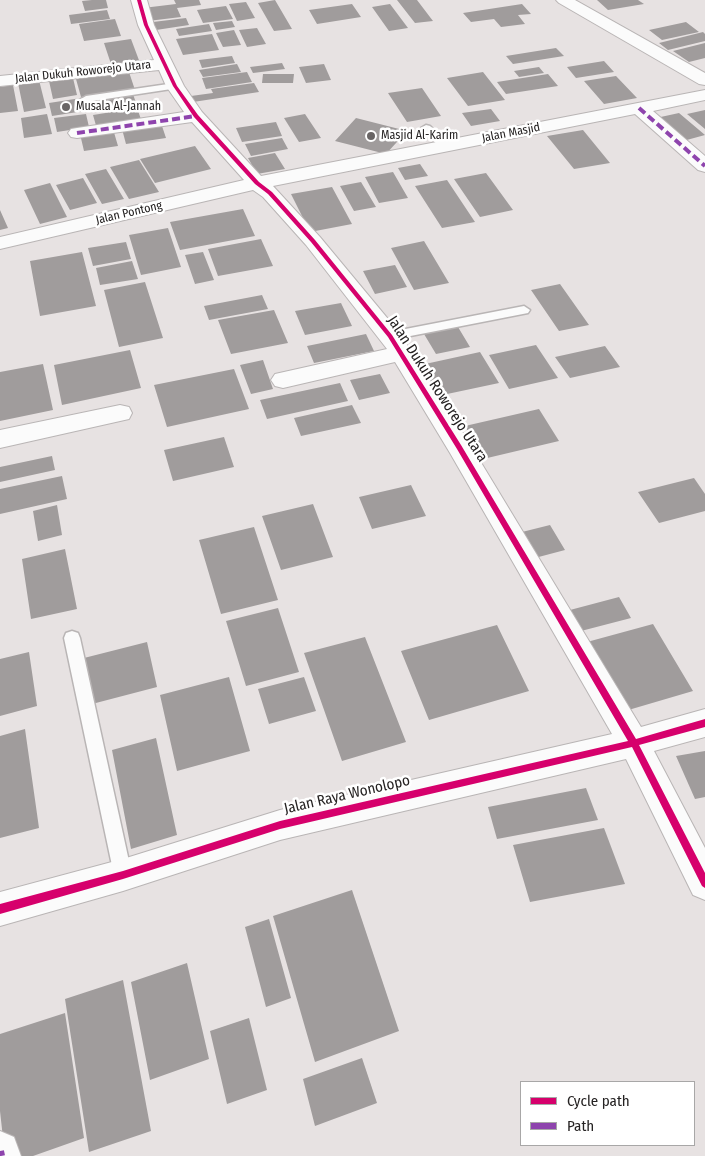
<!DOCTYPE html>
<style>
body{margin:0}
#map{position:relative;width:705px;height:1156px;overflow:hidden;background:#e7e2e2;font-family:"Fira Sans Condensed",sans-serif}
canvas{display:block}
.legend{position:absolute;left:520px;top:1081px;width:175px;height:65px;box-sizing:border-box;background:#fff;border:1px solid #a8a7a7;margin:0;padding:6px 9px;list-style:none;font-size:15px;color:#252222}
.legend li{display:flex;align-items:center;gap:10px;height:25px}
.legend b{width:25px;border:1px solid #a8a7a7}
</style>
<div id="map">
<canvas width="705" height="1156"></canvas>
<ul class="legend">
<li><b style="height:6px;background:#d6006c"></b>Cycle path</li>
<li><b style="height:6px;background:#8e44ad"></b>Path</li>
</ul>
</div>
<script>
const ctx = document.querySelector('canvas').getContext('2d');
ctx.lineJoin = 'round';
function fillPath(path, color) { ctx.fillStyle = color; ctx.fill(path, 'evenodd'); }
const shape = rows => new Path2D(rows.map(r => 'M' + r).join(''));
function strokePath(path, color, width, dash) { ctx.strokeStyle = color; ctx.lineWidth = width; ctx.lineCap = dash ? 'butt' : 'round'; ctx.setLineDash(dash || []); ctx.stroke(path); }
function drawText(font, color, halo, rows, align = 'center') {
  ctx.font = font + ' "Fira Sans Condensed",sans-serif'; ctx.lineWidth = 5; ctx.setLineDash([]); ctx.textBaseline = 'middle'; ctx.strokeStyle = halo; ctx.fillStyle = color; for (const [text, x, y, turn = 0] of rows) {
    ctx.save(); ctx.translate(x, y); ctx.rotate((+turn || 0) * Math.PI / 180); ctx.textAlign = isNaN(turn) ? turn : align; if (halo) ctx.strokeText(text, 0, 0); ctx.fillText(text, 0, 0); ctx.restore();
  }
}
fillPath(shape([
 [92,0,106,0,108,8,85,11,82,1],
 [174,0,199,0,201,5,177,8,181,17,148,21,143,8,176,4],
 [275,0,292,29,274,31,258,3],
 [397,0,417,0,433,21,415,23],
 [597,0,638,0,644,4,608,10],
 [246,2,255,18,237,21,229,4],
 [352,4,361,17,317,24,309,10],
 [390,4,408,28,389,31,372,7],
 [522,4,531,14,518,15,525,24,501,27,494,19,471,22,463,13],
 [226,6,233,19,203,23,197,10],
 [107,10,110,19,71,24,69,15],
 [186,18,189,25,156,30,153,22],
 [115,19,121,36,84,41,79,24],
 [232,21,235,27,216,30,213,23],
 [686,22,699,32,662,40,649,30],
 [209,24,212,31,179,36,176,29],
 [257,28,266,44,247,47,239,30],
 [234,30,241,45,223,47,216,33],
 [703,32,705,34,705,41,668,50,659,43],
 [212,34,219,50,183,55,176,39],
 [131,39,140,63,112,67,104,43],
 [705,43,705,58,689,62,673,51],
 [556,48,564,56,513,64,506,56],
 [232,56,235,63,202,68,199,60],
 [604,61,614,72,576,78,567,67],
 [282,63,285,69,253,73,250,67],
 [237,64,241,72,203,77,199,70],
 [324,64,331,80,306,83,299,67],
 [539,67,544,73,519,77,514,71],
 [129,72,135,90,81,97,76,79],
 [247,72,252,82,206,89,202,78],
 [483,72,505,100,468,106,447,78],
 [263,74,294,74,293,83,262,83],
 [548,74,558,86,506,94,497,82],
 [616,76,637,98,604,104,584,81],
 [73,78,77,95,53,99,49,81],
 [39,80,46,108,24,112,18,83],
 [254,83,259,92,193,102,191,96,213,93,211,89],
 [13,85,18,111,0,113,0,87],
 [422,88,441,116,407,122,388,93],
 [133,94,137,106,102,111,98,99],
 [81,98,84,111,52,116,49,103],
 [137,108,142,122,97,129,93,115],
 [491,109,500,121,471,126,462,113],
 [705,110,705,129,687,114],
 [679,113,705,135,683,141,656,118],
 [47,114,52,134,24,138,21,118],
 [86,114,89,127,57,132,54,118],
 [305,114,321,138,299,142,284,118],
 [356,118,407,131,386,154,335,141],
 [276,122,282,136,242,142,236,128],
 [161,123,166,138,126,144,122,129],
 [113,129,118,146,84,151,80,134],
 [583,130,610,163,574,169,547,136],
 [282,138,288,149,251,156,245,144],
 [195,146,211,169,155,183,140,159],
 [275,153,285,169,257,174,248,158],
 [139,160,159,192,129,199,110,167],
 [420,164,428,176,405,180,398,168],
 [106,169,124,199,102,204,85,174],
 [393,172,408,198,379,203,365,177],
 [486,173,513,210,480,217,454,179],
 [83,178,97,203,70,210,56,185],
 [447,180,475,222,442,228,415,186],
 [361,182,376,207,354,211,340,186],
 [50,183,67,217,40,224,24,190],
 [332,187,352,224,310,232,291,194],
 [243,209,255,236,180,250,170,222],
 [0,210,8,228,0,230],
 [168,228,181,267,141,275,129,235],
 [261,239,273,266,218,276,208,249],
 [424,241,449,283,414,290,391,248],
 [126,242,131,259,93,266,88,248],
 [82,252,96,306,40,316,30,261],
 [203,252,214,280,195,284,185,255],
 [132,261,138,279,100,285,96,268],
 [395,265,407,287,375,294,363,271],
 [145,282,163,338,119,347,104,290],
 [560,284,589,325,559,331,531,290],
 [262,295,268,309,209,320,204,306],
 [341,303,352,326,305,335,295,311],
 [274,310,288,343,231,354,218,320],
 [458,327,470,347,436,354,424,334],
 [366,334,374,351,314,363,307,346],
 [536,345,558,378,509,389,489,355],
 [605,346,620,367,570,378,555,357],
 [130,350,141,388,62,405,54,365],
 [480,352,499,383,433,397,416,366],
 [263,360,273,389,251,394,240,365],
 [43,364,53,410,0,421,0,372],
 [234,369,249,409,167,427,154,385],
 [380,374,390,393,359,400,350,380],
 [340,383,348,401,267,419,260,400],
 [352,405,361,423,301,436,294,418],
 [539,409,559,441,483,459,465,426],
 [224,437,234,467,173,481,164,450],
 [52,456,55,470,0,482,0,467],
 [62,476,67,499,0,514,0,489],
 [694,478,705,494,705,511,659,523,638,492],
 [411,485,426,516,372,529,359,497],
 [313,504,333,557,281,570,262,516],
 [57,505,62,535,38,541,33,511],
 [550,525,565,550,531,559,518,533],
 [254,527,278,600,221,614,199,540],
 [65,549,77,609,31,619,22,559],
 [619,597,631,618,581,631,570,610],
 [278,608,299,672,246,686,226,621],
 [653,624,693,691,625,711,587,642],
 [497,625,529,691,429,720,401,651],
 [365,637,406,742,342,761,304,653],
 [147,642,157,687,92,704,84,658],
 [29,652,37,706,0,716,0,659],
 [229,677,250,751,177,771,160,695],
 [304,677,316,711,269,724,258,689],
 [25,729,39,828,0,838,0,736],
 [156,738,177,835,131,849,112,750],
 [705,751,705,797,695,799,676,756],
 [586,788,598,820,497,839,488,807],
 [604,828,625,884,530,902,513,845],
 [352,890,399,1031,315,1062,273,916],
 [269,919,291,998,266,1007,245,927],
 [187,963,209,1059,150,1080,131,982],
 [123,980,151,1131,89,1152,65,999],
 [65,1013,84,1138,33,1156,5,1156,0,1111,0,1034],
 [249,1018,267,1090,227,1104,210,1031],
 [362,1058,377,1103,315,1126,303,1079]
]), '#a09c9c');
const lane = shape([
 [175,83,178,84,178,88,86,102,81,99,86,96,175,83],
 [426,125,430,126,449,144,449,148,441,148,422,130,421,128,426,125],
 [524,306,530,310,528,313,390,340,384,336,390,332,524,306],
 [72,631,78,633,80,638,132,875,129,881,123,884,117,881,114,875,64,638,66,633,72,631]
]);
const street = shape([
 [131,0,147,0,154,25,184,86,202,112,261,176,705,90,705,100,653,111,705,156,705,172,698,170,635,114,273,186,320,237,398,331,468,441,641,727,705,709,705,737,654,751,705,848,705,900,693,895,626,759,280,840,123,891,0,926,0,892,123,859,280,810,612,734,450,453,395,362,283,388,275,386,271,380,275,374,387,349,306,245,263,197,253,190,0,249,0,237,244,180,192,122,77,138,71,137,68,133,71,129,77,128,184,112,166,86,159,70,0,86,0,76,154,60,138,25,131,0],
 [556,0,575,0,705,73,705,85,699,84,559,3,556,0],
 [120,405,129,407,132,413,129,419,0,448,0,430,120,405],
 [0,1131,14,1137,21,1156,0,1156,0,1131]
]);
strokePath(lane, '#b9b5b5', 3);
strokePath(street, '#b9b5b5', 2);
fillPath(lane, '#fbfbfb');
fillPath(street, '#fbfbfb');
strokePath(shape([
 [639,108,705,166],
 [77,133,196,116]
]), '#8e44ad', 4, [8, 4]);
strokePath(shape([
 [0,1151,1,1156]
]), '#8e44ad', 8, [16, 8]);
fillPath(shape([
 [137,0,141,0,148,25,177,86,198,115,259,182,272,192,315,240,392,335,461,445,636,739,705,719,705,727,639,745,705,873,705,888,702,886,632,747,280,829,123,879,0,914,0,904,123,871,280,821,628,741,457,449,388,337,311,242,268,194,255,184,194,117,173,86,144,25,137,0]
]), '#d6006c');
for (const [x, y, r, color] of [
 [66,107,5,"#696565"],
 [371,136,5,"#696565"]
]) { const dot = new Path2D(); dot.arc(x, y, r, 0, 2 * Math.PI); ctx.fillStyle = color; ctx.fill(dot); strokePath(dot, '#fff', 2); }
drawText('12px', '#252222', '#fff', [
 ["Jalan Dukuh Roworejo Utara",83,72,-6],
 ["Jalan Masjid",511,133,-11],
 ["Jalan Pontong",129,213,-13]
]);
drawText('12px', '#252222', '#fff', [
 ["Musala Al-Jannah",76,107],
 ["Masjid Al-Karim",381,136]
], 'left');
drawText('15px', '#252222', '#fff', [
 ["Jalan Dukuh Roworejo Utara",437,389,57],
 ["Jalan Raya Wonolopo",347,795,-13]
]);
</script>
